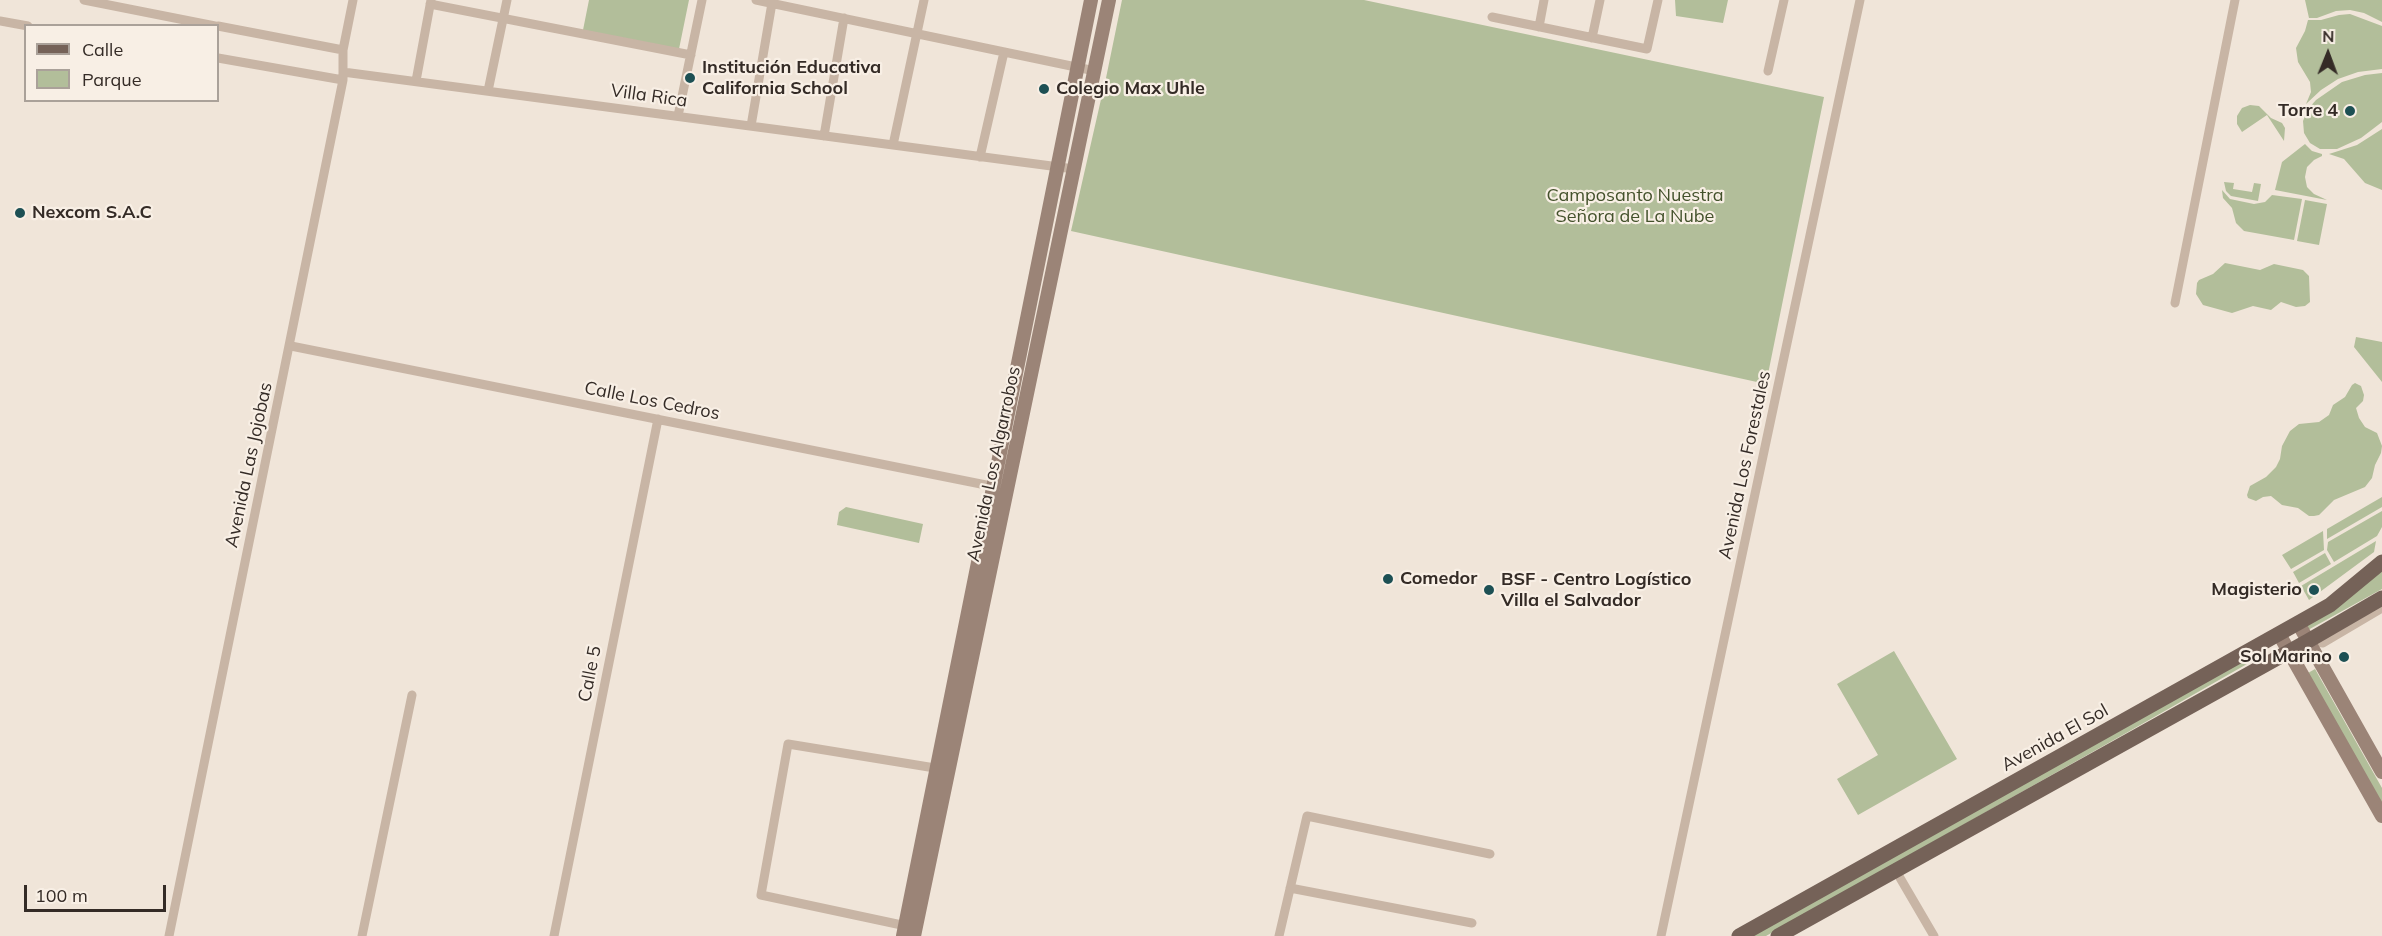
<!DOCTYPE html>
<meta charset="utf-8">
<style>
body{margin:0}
#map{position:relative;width:2382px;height:936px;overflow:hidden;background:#f0e5d9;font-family:Mulish,sans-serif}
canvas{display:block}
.legend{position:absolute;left:24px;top:24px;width:195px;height:78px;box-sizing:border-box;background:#f8efe5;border:2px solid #aaa199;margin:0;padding:8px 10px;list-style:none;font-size:18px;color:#342b26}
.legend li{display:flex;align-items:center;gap:12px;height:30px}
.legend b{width:30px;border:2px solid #aaa199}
.north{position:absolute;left:2298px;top:24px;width:60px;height:60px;-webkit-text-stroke:4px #f8efe5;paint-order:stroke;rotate:1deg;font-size:16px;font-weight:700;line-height:24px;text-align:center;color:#342b26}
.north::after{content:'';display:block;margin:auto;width:21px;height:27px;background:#342b26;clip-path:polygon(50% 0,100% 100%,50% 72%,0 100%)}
.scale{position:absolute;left:24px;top:885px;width:142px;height:27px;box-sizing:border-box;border:3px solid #342b26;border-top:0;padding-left:8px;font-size:18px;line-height:21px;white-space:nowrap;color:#342b26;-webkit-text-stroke:4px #f8efe5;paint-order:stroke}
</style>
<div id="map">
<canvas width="2382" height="936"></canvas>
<ul class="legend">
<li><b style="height:8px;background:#756258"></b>Calle</li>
<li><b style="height:16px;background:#b2be9a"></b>Parque</li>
</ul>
<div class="north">N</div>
<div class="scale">100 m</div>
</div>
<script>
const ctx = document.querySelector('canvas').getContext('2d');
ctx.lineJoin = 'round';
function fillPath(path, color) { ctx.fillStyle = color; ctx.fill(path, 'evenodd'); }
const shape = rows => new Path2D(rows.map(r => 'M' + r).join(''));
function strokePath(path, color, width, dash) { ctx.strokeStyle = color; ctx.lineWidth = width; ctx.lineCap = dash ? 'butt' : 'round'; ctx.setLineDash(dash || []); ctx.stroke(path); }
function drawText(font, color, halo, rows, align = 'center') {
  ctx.font = font + ' Mulish,sans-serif'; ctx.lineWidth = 4.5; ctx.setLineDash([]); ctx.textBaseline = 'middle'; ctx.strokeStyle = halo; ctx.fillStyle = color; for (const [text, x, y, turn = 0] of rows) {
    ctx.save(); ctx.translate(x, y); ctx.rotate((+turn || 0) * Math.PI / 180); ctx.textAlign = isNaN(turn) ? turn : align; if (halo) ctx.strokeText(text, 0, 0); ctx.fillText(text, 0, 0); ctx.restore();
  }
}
fillPath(shape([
 [589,0,689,0,679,49,583,30],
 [1122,0,1364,0,1824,97,1766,384,1071,231,1102,95,1110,92,1111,85,1106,78],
 [1675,0,1728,0,1723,23,1676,16],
 [2305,0,2382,0,2382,22,2364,13,2350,10,2336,11,2317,18,2309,18],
 [2350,14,2382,26,2382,69,2358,72,2338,79,2321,90,2306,104,2311,92,2310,82,2298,62,2296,48,2305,31,2308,20,2321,20,2339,15],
 [2382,73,2382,122,2361,138,2337,149,2320,149,2310,143,2304,133,2303,121,2308,109,2316,100,2342,82,2365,75],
 [2250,105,2259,106,2271,118,2282,123,2285,128,2284,141,2267,115,2242,132,2237,124,2237,116,2242,108],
 [2382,129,2382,190,2365,183,2344,159,2329,154,2357,145],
 [2305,144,2312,151,2322,154,2322,156,2314,160,2307,167,2305,177,2307,187,2314,194,2327,200,2275,190,2282,162],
 [2224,182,2234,183,2233,189,2252,192,2254,183,2261,184,2258,201,2231,196,2226,191],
 [2222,190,2230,199,2254,204,2265,202,2272,195,2302,199,2294,240,2244,231,2236,223,2232,208,2223,198],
 [2305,200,2327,204,2319,245,2297,241],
 [2225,263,2260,270,2274,264,2303,270,2309,276,2310,302,2305,306,2296,307,2281,302,2271,310,2253,306,2232,313,2203,305,2196,294,2197,283,2199,280,2213,274],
 [2356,337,2382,342,2382,382,2354,347],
 [2355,383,2361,386,2364,395,2363,401,2356,408,2359,418,2365,427,2377,433,2382,446,2381,453,2375,465,2372,478,2365,487,2334,500,2319,515,2314,516,2309,516,2298,508,2282,505,2271,496,2263,497,2256,501,2248,498,2247,495,2250,486,2266,477,2276,467,2280,459,2282,446,2290,431,2299,424,2319,422,2329,415,2333,405,2345,397,2352,385],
 [2382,497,2382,507,2327,539,2327,529],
 [846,507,923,524,919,543,837,525,839,512],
 [2382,511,2382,527,2377,536,2334,562,2327,550,2328,542],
 [2323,531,2324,550,2291,569,2282,555],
 [2376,541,2374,552,2309,600,2301,586],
 [2325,553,2331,564,2299,583,2293,572],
 [2382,568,2382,589,2308,630,2307,624],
 [2265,645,2268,652,2128,732,1766,936,1753,936],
 [1894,651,1957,759,1858,815,1837,779,1878,755,1837,684],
 [2315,669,2382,788,2382,805,2308,673]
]), '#b2be9a');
strokePath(shape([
 [84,0,215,26],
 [756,0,1095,71],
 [430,4,691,55],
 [1492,17,1647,49,1658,0],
 [0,21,28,26],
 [218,26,343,50],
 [1539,27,1544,0],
 [1592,38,1600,0],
 [218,58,343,80],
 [1768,71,1784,0],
 [343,72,1074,169],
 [416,81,431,0],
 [488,91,507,0],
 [678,116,702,0],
 [751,126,772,3],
 [824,136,844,18],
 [893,145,924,0],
 [980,157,1004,52],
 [2175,303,2235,0],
 [291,346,996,487],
 [2308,641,2323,643,2382,608],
 [1896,871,1934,936],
 [1290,888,1472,923],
 [911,927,761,895,788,744,941,769],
 [169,936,343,80,343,50,353,0],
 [362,936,412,695],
 [554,936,658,419],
 [1279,936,1307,816,1490,854],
 [1661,936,1860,0]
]), '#c8b5a5', 9);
strokePath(shape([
 [2298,623,2382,772],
 [2279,634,2382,816],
 [903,936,1091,0],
 [914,936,1109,0]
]), '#9b8477', 14);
strokePath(shape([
 [1739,936,2298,623,2330,605,2382,562],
 [1778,936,2308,641,2382,598]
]), '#756258', 15);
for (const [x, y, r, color] of [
 [690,78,6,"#1d5054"],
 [1044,89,6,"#1d5054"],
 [2350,111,6,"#1d5054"],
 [20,213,6,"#1d5054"],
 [1388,579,6,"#1d5054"],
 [1489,590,6,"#1d5054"],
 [2314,590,6,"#1d5054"],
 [2344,657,6,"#1d5054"]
]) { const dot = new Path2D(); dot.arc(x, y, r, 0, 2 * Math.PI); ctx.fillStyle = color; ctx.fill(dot); strokePath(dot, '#f8efe5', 2); }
drawText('bold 18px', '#342b26', '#f8efe5', [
 ["Institución Educativa",702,68],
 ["California School",702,89],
 ["Colegio Max Uhle",1056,89],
 ["Torre 4",2338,111,"right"],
 ["Nexcom S.A.C",32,213],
 ["Comedor",1400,579],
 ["BSF - Centro Logístico",1501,580],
 ["Villa el Salvador",1501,601],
 ["Magisterio",2302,590,"right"],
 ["Sol Marino",2332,657,"right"]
], 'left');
drawText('18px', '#342b26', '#f8efe5', [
 ["Villa Rica",649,96,8],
 ["Calle Los Cedros",652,401,11],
 ["Avenida Los Algarrobos",994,464,-78],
 ["Avenida Las Jojobas",249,465,-78],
 ["Avenida Los Forestales",1745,465,-78],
 ["Calle 5",590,674,-79],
 ["Avenida El Sol",2055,738,-29]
]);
drawText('18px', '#43512b', '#f8efe5', [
 ["Camposanto Nuestra",1635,196],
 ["Señora de La Nube",1635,217]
]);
</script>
